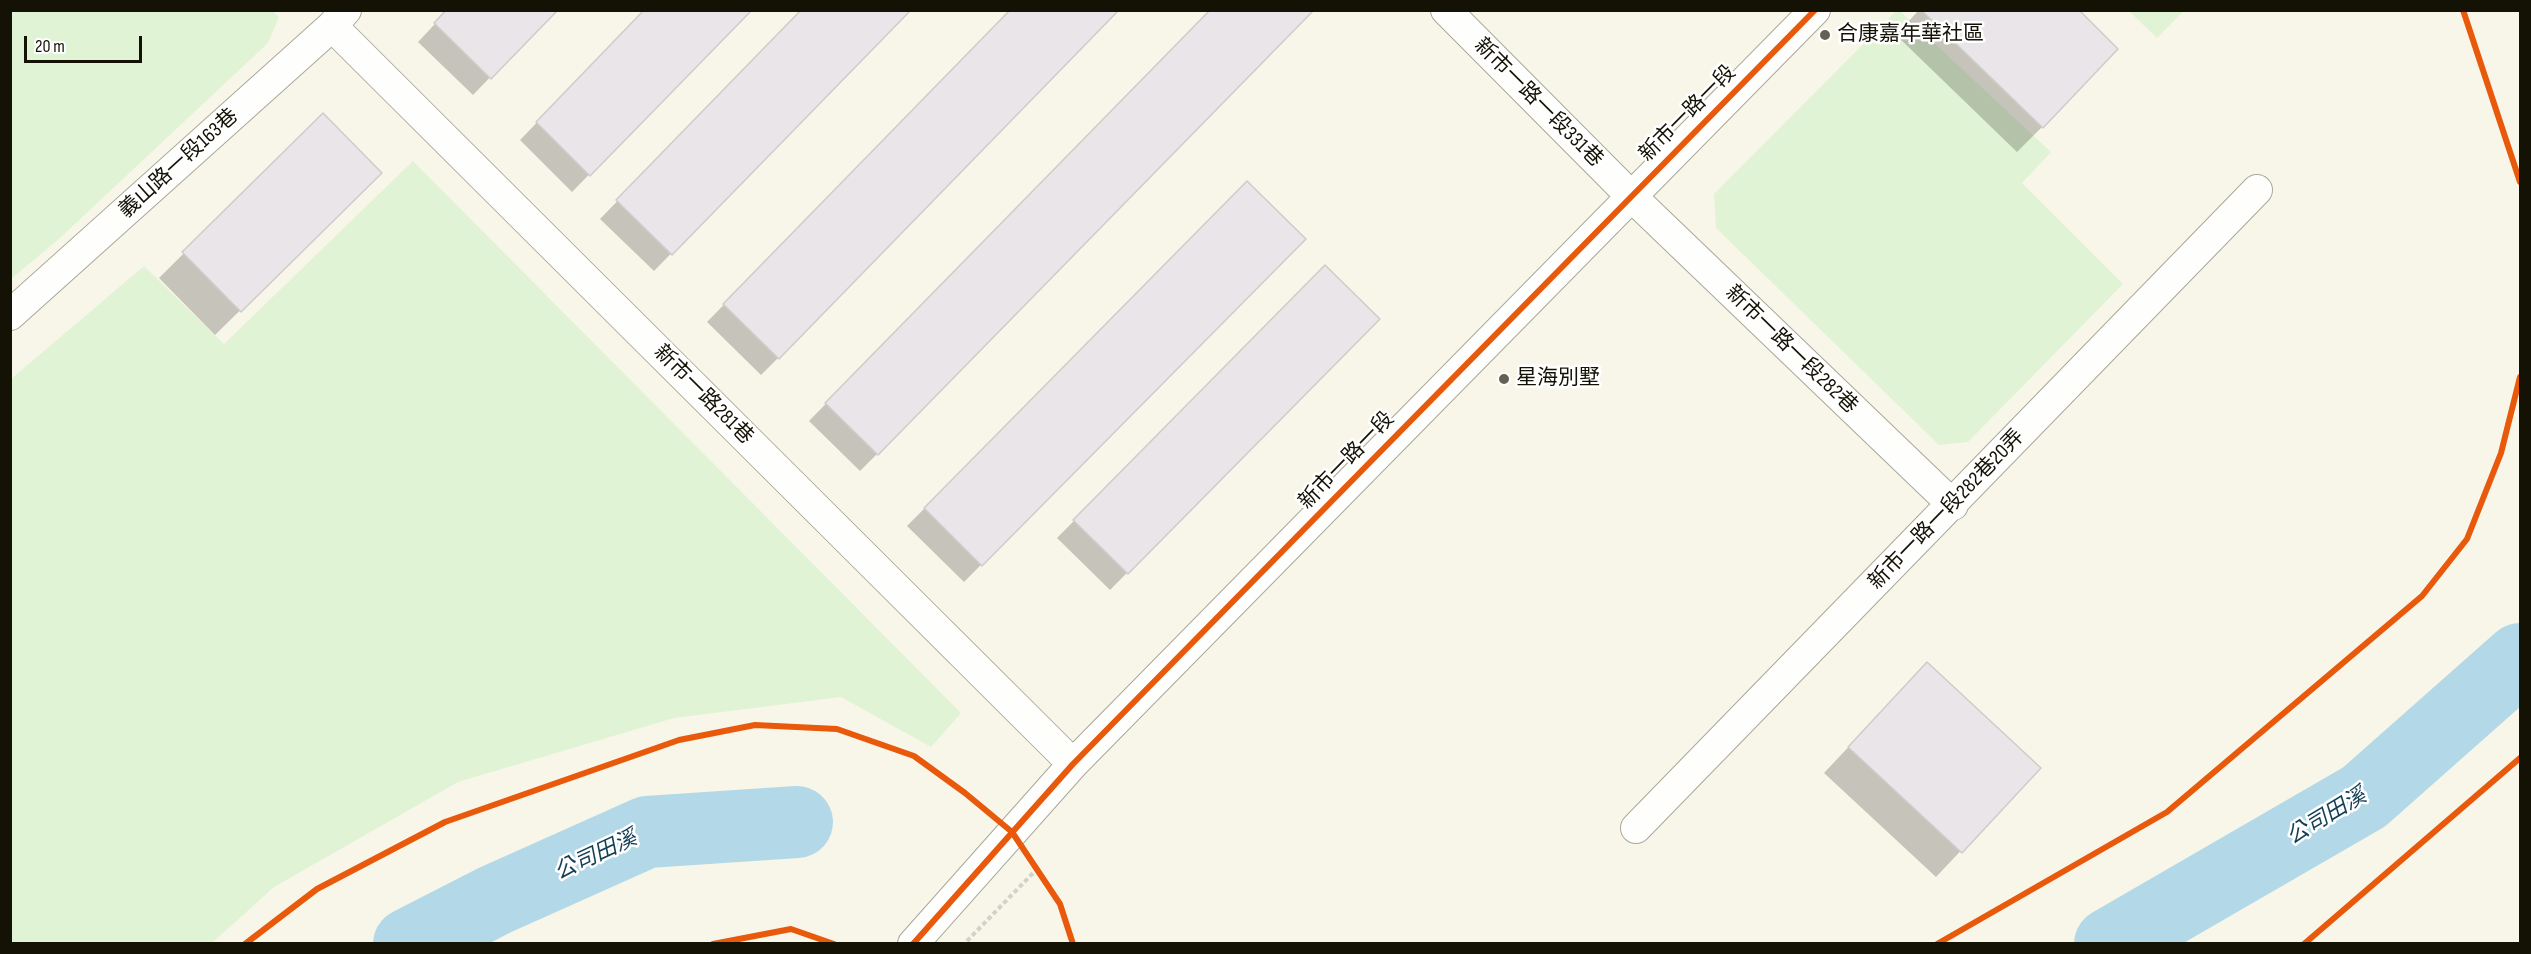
<!DOCTYPE html>
<meta charset="utf-8">
<style>
body{margin:0}
#map{position:relative;width:2531px;height:954px;overflow:hidden;background:#f8f6e9;font-family:"Sofia Sans Condensed",sans-serif}
canvas{display:block}
.frame{position:absolute;inset:0;border:12px solid #141105;pointer-events:none}
.scale{position:absolute;left:24px;top:36px;width:118px;height:27px;box-sizing:border-box;border:3px solid #141105;border-top:0;padding-left:8px;font-size:18px;line-height:21px;white-space:nowrap;color:#141105;-webkit-text-stroke:4px #fff;paint-order:stroke}
</style>
<div id="map">
<canvas width="2531" height="954"></canvas>
<div class="frame"></div>
<div class="scale">20 m</div>
</div>
<script>
const ctx = document.querySelector('canvas').getContext('2d');
ctx.lineJoin = 'round';
function fillPath(path, color) { ctx.fillStyle = color; ctx.fill(path, 'evenodd'); }
const shape = rows => new Path2D(rows.map(r => 'M' + r).join(''));
function strokePath(path, color, width, dash) { ctx.strokeStyle = color; ctx.lineWidth = width; ctx.lineCap = dash ? 'butt' : 'round'; ctx.setLineDash(dash || []); ctx.stroke(path); }
function drawText(font, color, halo, rows, align = 'center') {
  ctx.font = font + ' "Sofia Sans Condensed","Noto Sans TC",sans-serif'; ctx.lineWidth = 5; ctx.setLineDash([]); ctx.textBaseline = 'middle'; ctx.strokeStyle = halo; ctx.fillStyle = color; for (const [text, x, y, turn = 0] of rows) {
    ctx.save(); ctx.translate(x, y); ctx.rotate((+turn || 0) * Math.PI / 180); ctx.textAlign = isNaN(turn) ? turn : align; if (halo) ctx.strokeText(text, 0, 0); ctx.fillText(text, 0, 0); ctx.restore();
  }
}
fillPath(shape([
 [272,10,279,17,268,43,60,238,11,279,11,11],
 [1896,11,1900,11,2051,152,2022,183,2123,284,1968,442,1939,445,1716,228,1714,194],
 [2129,11,2184,11,2157,38],
 [413,161,961,713,931,747,841,697,674,718,458,782,274,887,212,943,11,943,11,379,144,266,224,344]
]), '#e1f3d5');
fillPath(shape([
 [448,10,555,10,473,95,418,42],
 [646,10,750,10,572,192,520,140],
 [803,10,909,10,654,271,600,219],
 [1011,10,778,358,761,375,707,322],
 [1212,10,877,454,860,471,809,421],
 [1919,10,2076,10,2042,127,2017,152,1896,35],
 [323,115,380,173,215,335,159,278],
 [1247,183,1304,239,964,582,907,526],
 [1325,267,1378,319,1110,590,1057,538],
 [1903,689,2039,768,1936,877,1824,773]
]), '#0003');
strokePath(shape([
 [409,944,495,900,647,832,797,822],
 [2110,944,2364,797,2520,659]
]), '#b3d9e9', 72);
const building = shape([
 [446,10,558,10,491,79,434,23,446,10],
 [644,10,752,10,590,176,536,122,644,10],
 [801,10,911,10,672,255,616,200,801,10],
 [1010,10,1119,10,779,359,723,304,1010,10],
 [1210,10,1314,10,878,455,825,403,1210,10],
 [1921,10,2079,10,2118,49,2043,128,1921,10],
 [323,113,382,173,241,312,182,252,323,113],
 [1247,181,1306,239,982,566,924,508,1247,181],
 [1325,265,1380,319,1128,574,1073,520,1325,265],
 [1927,662,2041,768,1962,853,1848,747,1927,662]
]);
fillPath(building, '#e9e5e8');
strokePath(building, '#cecbcb', 1.5);
const minor = shape([
 [1446,10,1630,195,1953,505],
 [332,26,1073,764],
 [10,315,332,26,346,10],
 [1636,828,2257,190],
 [913,944,1073,764,1815,10]
]);
strokePath(minor, '#aaa89b', 32);
strokePath(shape([
 [2463,10,2520,182],
 [1032,862,1060,904,1073,944],
 [967,941,1037,869],
 [245,944,317,889,445,822,679,740,755,725,837,729,914,756,986,809],
 [713,944,791,929,834,944],
 [1937,944,2167,812,2422,596,2467,539,2501,453,2520,377],
 [2304,944,2520,758]
]), '#d1d1cd', 4, [4.5, 3]);
strokePath(minor, '#fefefc', 30);
strokePath(shape([
 [2463,10,2520,182],
 [245,944,317,889,445,822,679,740,755,725,837,729,914,756,965,793,1012,832,1060,904,1073,944],
 [713,944,791,929,834,944],
 [913,944,1073,764,1815,10],
 [1937,944,2167,812,2422,596,2467,539,2501,453,2520,377],
 [2304,944,2520,758]
]), '#e8590c', 6);
for (const [x, y, r, color] of [
 [1825,35,6,"#646155"],
 [1504,379,6,"#646155"]
]) { const dot = new Path2D(); dot.arc(x, y, r, 0, 2 * Math.PI); ctx.fillStyle = color; ctx.fill(dot); strokePath(dot, '#fff', 2); }
drawText('21px', '#141105', '#fff', [
 ["合康嘉年華社區",1837,35],
 ["星海別墅",1516,379]
], 'left');
drawText('21px', '#141105', '#fff', [
 ["新市一路一段331巷",1538,103,45],
 ["新市一路一段",1688,114,-45],
 ["義山路一段163巷",179,164,-42],
 ["新市一路一段282巷",1791,350,44],
 ["新市一路281巷",703,395,45],
 ["新市一路一段",1347,461,-46],
 ["新市一路一段282巷20弄",1947,510,-46]
]);
drawText('italic 22px', '#123f53', '#fff', [
 ["公司田溪",2327,817,-31],
 ["公司田溪",596,856,-25]
]);
</script>
